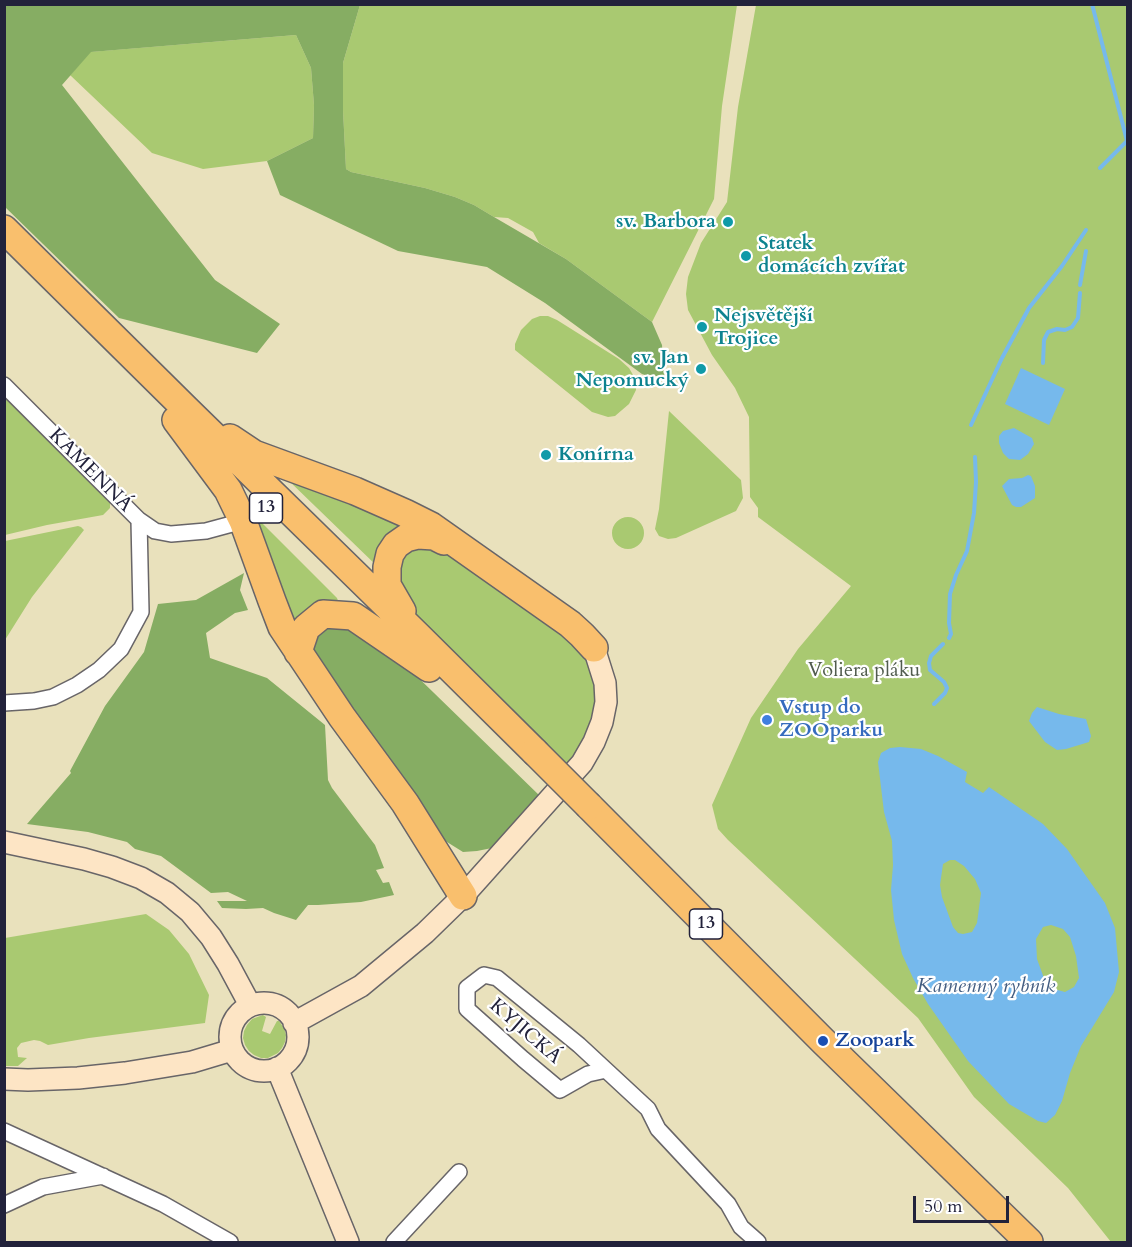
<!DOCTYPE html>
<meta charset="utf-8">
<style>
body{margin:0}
#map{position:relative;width:1132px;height:1247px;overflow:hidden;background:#e9e1bc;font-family:Cardo,serif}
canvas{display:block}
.frame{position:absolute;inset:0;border:6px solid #22223b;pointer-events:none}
.scale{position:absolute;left:913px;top:1196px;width:96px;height:27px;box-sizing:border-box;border:3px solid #22223b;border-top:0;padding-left:8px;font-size:18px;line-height:21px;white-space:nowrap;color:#22223b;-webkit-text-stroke:4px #fff;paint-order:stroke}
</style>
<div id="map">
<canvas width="1132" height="1247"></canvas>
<div class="frame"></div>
<div class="scale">50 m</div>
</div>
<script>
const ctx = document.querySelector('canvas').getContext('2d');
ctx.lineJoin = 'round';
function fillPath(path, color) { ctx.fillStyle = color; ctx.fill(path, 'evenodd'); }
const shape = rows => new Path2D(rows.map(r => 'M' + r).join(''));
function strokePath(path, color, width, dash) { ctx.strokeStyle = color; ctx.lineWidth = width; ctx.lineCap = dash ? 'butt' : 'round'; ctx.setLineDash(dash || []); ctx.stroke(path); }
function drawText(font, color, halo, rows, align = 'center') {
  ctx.font = font + ' Cardo,serif'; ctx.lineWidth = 4.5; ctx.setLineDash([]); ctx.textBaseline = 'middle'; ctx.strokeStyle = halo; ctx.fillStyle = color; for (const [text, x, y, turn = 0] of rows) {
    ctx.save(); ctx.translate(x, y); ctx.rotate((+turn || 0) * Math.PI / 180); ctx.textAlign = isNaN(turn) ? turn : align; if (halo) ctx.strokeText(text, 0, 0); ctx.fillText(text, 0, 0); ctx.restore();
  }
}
fillPath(shape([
 [360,5,737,5,722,106,714,199,652,322,566,259,539,243,533,232,508,218,494,217,474,205,455,197,425,188,351,172,346,169,343,110,343,63],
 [756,5,1127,5,1127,1242,1111,1242,1068,1188,974,1097,918,1018,728,840,718,829,712,805,751,718,798,649,851,586,758,517,758,508,750,497,749,417,735,388,712,355,688,310,686,294,688,277,701,243,727,202,738,107],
 [296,35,311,68,314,105,313,138,267,161,203,169,152,153,70,75,90,52],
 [540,316,548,316,557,320,619,359,629,368,636,380,636,390,629,404,615,416,608,417,592,412,515,350,515,344,521,330,532,319],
 [4,394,110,501,110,508,103,515,47,525,5,535],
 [669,411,741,480,743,498,736,511,676,538,668,539,659,536,655,529,659,509],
 [286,478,349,501,402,526,378,547,378,567],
 [254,515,337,598,338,601,295,629],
 '612 533a16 16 0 1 1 32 0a16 16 0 1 1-32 0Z',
 [78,526,81,527,84,530,32,597,5,640,5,541],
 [427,541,564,630,585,652,592,672,595,690,594,705,592,716,583,740,568,765,416,614,398,588,395,560],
 [146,914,169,930,189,954,209,995,205,1023,89,1038,48,1045,40,1041,34,1040,21,1043,17,1048,18,1057,27,1058,18,1066,5,1066,5,938],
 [263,1015,266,1017,262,1031,270,1034,277,1021,279,1021,284,1028,286,1035,285,1042,282,1048,278,1053,268,1058,261,1058,254,1055,249,1051,245,1045,243,1038,244,1031,247,1025,252,1019]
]), '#a9c971');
fillPath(shape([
 [4,5,360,5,343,63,343,110,346,169,351,172,425,188,455,197,474,205,494,217,566,259,652,322,662,345,664,376,648,376,642,374,545,303,487,267,398,251,280,195,267,161,313,138,314,105,311,68,296,35,91,52,62,85,215,280,280,324,257,353,119,318,5,207],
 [244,573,240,590,248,610,235,613,206,633,210,658,267,678,325,725,328,780,332,788,375,845,384,868,376,870,383,883,389,882,394,895,361,902,318,905,308,905,296,920,274,913,263,908,246,909,222,908,217,901,247,901,228,892,211,893,161,856,135,849,127,842,88,832,27,824,71,773,70,771,105,706,144,652,158,604,196,600],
 [336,620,398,658,541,797,492,848,477,851,463,852,447,842,425,821,310,648,311,642]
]), '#86ad63');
fillPath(shape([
 [1021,368,1065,389,1049,425,1005,404],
 [1014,428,1032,438,1034,444,1028,454,1020,460,1009,459,1003,453,999,443,999,436,1003,431],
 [1028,475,1031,476,1035,486,1035,498,1021,507,1016,507,1012,505,1002,486,1009,479,1022,478],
 [1037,707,1059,714,1086,719,1091,736,1089,742,1066,749,1057,750,1045,742,1029,721,1032,713],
 [900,747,921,749,938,756,967,772,965,782,983,793,989,787,1043,824,1067,849,1105,903,1115,928,1119,972,1114,992,1081,1046,1070,1073,1062,1101,1055,1115,1046,1123,1038,1121,1009,1104,968,1061,928,1004,913,978,902,954,894,920,891,890,893,865,892,841,884,812,878,762,881,753,890,748],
 [950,860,955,860,964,866,975,879,981,893,977,923,972,932,963,934,958,933,953,927,942,897,940,885,943,864],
 [1051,925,1063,929,1070,937,1076,956,1079,978,1074,987,1065,992,1054,989,1045,981,1037,959,1036,939,1043,927]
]), '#76b9ec');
strokePath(shape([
 [1092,4,1127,141,1100,168],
 [1080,285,1086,251],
 [1043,363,1044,340,1048,332,1057,329,1065,330,1072,327,1078,318,1080,293],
 [971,425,1002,358,1029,308,1062,266,1086,230],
 [949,638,951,634,949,623,950,594,956,575,967,551,974,513,976,482,975,457],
 [934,704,945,693,947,688,944,682,930,670,929,663,931,656,943,644]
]), '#76b9ec', 4);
const street = shape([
 [4,385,139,520,141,612,121,649,99,670,77,685,53,697,34,701,4,703],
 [139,520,155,531,171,534,206,531,243,521],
 [606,1070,588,1074,560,1090,523,1059,467,1009,467,988,484,975,497,978,579,1045,648,1109,658,1129,728,1204,741,1227,758,1242],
 [4,1131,163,1204,230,1242],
 [4,1205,43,1187,103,1176],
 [394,1242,459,1172]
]);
const secondary = shape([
 [4,842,84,859,112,867,141,878,167,893,190,912,211,937,228,964,250,1005],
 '230 1037a34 34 0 1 1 68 0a34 34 0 1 1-68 0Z',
 [294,1023,361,986,425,933,463,896,582,763,594,742,602,722,606,702,605,683,594,648],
 [277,1068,348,1242],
 [4,1079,28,1080,78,1078,125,1073,192,1062,232,1050]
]);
const highway = shape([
 [4,229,186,409,417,635,535,752],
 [176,420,228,490,243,521,272,601,282,627,342,717,405,803,463,896],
 [230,438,254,454,355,491,405,513,431,526,570,624,582,635,594,648],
 [402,611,387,585,387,567,390,554,396,545,406,538,418,535,434,536,444,541],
 [298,652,306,628,323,614,353,616,429,668],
 [589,806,823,1041,1029,1242]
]);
strokePath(street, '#686568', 18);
strokePath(secondary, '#686568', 24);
strokePath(highway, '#686568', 30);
strokePath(street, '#fff', 15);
strokePath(secondary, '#fde5c5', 21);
strokePath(highway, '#f9bf6d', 27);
const highwayBridge = shape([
 [535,752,589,806]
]);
strokePath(highwayBridge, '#686568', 30, []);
strokePath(highwayBridge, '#f9bf6d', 27);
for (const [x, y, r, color] of [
 [728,222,6,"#0f9aa8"],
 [746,256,6,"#0f9aa8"],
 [702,327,6,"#0f9aa8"],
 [701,369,6,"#0f9aa8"],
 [546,455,6,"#0f9aa8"],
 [767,720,6,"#3f7fe0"],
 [823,1041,6,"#1a4fb4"]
]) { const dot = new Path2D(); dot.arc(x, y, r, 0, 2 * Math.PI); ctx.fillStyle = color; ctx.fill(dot); strokePath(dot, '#fff', 2); }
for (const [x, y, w] of [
 [266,508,33],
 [706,924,33]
]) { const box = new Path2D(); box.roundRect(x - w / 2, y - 15, w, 30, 4.5); ctx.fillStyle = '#fff'; ctx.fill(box); strokePath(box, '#22223b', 1.5); }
drawText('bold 18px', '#22223b', null, [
 ["13",266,508],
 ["13",706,924]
]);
drawText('bold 20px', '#0d838f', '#fff', [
 ["sv. Barbora",716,222,"right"],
 ["Statek",758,244],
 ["domácích zvířat",758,267],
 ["Nejsvětější",714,316],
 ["Trojice",714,339],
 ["sv. Jan",689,358,"right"],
 ["Nepomucký",689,381,"right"],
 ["Konírna",558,455]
], 'left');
drawText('20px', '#22223b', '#fff', [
 ["KAMENNÁ",90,471,45],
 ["KYJICKÁ",525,1032,41]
]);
drawText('20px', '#515c4e', '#fff', [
 ["Voliera pláku",864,671]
]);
drawText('bold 20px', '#366cbe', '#fff', [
 ["Vstup do",779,708],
 ["ZOOparku",779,731]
], 'left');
drawText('bold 20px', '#164399', '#fff', [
 ["Zoopark",835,1041]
], 'left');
drawText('italic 21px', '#445e82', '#fff', [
 ["Kamenný rybník",986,987]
]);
</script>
